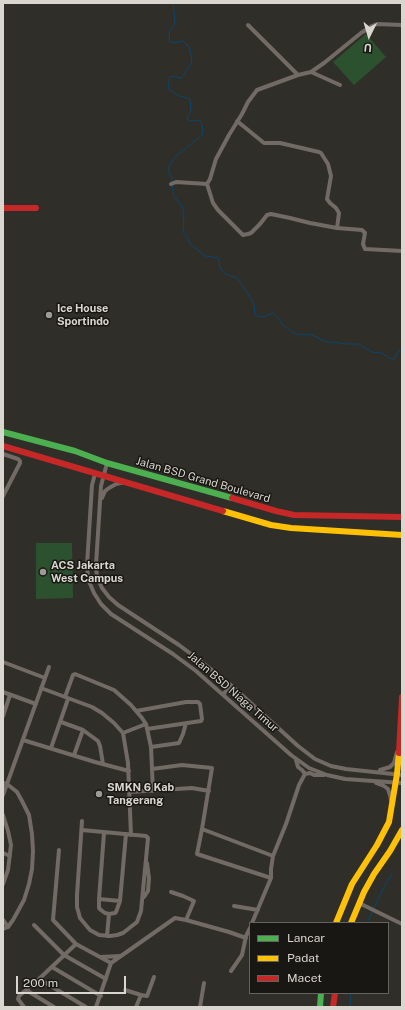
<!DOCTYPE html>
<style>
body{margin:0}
#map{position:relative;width:405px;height:1010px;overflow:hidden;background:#302e28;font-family:"Public Sans",sans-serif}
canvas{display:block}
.frame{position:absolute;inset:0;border:4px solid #d8d6cf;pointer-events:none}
.legend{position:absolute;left:249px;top:922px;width:140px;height:72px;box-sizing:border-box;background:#191713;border:1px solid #65635e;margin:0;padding:5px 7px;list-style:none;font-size:12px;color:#d8d6cf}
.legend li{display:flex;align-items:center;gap:8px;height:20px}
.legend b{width:20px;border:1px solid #65635e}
.north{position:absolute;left:349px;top:16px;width:40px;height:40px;-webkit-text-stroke:3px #191713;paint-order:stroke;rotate:185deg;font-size:11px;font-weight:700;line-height:16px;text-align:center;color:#d8d6cf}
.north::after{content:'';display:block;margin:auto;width:14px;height:18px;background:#d8d6cf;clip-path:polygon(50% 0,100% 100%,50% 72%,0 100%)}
.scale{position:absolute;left:16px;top:976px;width:110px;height:18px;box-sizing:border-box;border:2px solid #d8d6cf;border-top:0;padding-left:5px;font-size:12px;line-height:14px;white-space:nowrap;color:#d8d6cf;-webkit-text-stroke:3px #191713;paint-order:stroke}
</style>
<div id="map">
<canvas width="405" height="1010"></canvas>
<div class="frame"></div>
<ul class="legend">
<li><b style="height:5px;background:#4caf50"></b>Lancar</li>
<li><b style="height:5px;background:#ffc107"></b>Padat</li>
<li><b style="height:5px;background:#c62828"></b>Macet</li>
</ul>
<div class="north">U</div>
<div class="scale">200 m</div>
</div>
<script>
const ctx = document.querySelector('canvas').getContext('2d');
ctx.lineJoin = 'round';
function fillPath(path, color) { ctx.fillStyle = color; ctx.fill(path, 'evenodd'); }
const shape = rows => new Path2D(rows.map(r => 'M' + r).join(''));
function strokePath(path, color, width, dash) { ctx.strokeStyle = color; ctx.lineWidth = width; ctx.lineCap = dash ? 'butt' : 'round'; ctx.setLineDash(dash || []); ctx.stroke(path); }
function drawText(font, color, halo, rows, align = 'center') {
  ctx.font = font + ' "Public Sans",sans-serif'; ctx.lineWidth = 3; ctx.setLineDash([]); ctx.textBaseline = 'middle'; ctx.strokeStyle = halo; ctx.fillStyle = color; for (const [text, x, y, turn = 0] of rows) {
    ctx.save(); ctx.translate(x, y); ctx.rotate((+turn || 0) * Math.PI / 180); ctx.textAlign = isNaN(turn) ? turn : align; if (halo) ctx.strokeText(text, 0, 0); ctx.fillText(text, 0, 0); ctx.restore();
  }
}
fillPath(shape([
 [366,34,386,57,354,85,333,62],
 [36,543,72,543,73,598,36,599]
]), '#2c512e');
strokePath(shape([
 [172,182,172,178,169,173,169,166,176,156,202,135,203,129,201,122,197,120,190,121,187,119,188,116,191,111,190,100,188,98,179,96,171,91,169,89,168,86,170,77,172,76,181,78,183,76,191,64,192,58,190,52,190,48,183,41,173,43,170,42,169,36,170,30,174,25,175,19,173,3],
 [172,185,174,196,182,206,183,209,184,215,183,232,187,237,191,245,206,256,218,258,219,261,220,267,223,272,226,274,235,277,238,279,253,302,254,305,255,314,257,316,264,317,272,313,275,314,283,325,295,334,312,335,327,342,340,343,346,344,359,344,372,352,379,353,382,353,389,358,392,359,395,359,397,353,402,349],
 [374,908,384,887,392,874],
 [367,923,373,911],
 [350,1007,351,993]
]), '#08476f', 1);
strokePath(shape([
 [248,25,298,75],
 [311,72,340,85],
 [237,121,264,143,280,143,319,152,321,153,328,164,331,176,327,199,330,203,336,208,339,213,337,228],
 [171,184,176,182,207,184,210,179,216,159,229,135,242,114,248,102,257,90,298,75,311,72,324,63,361,33,372,26,377,24,402,25],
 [207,184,213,203,218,210,243,235,248,234,251,233,260,224,267,215,271,214,290,218,310,223,337,228,362,230,365,233,363,244,365,249,402,251],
 [3,454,18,459,20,461,20,463,3,496],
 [107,463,101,486,96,565,97,577,102,588,109,597,118,605,179,645,203,663,232,686,298,746,315,759,331,766,346,769,402,775],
 [95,474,92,485,87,565,88,579,94,593,101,604,111,614,173,654,196,671,291,755,309,768,327,775,345,779,402,783],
 [102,498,105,491,109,488,116,484,125,482],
 [3,662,45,678],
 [41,688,92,707,102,713,114,723,123,733,128,763,131,835],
 [3,692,36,704],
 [223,694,232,686],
 [65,697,73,675,75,674,114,690,131,705,142,718,146,724,151,747,153,791],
 [136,711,186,702,198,702,200,704,202,719,201,721,147,729],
 [3,716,10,695],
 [61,722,83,730,98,741,100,746,103,764],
 [123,733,146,724],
 [23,740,95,762,129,771],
 [151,747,179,743,183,734,186,723],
 [51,748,68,699],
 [74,755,83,730],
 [296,760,298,767,302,770,305,774],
 [152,769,182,765,212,768,202,829,197,854,271,878],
 [380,770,390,767,394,763,397,752],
 [305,774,310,773,314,775,324,775],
 [3,783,7,784,17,792,22,801,29,815,32,834,33,851,32,869,29,884,24,900,13,920,8,927,3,929],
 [376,783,384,786,388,789,390,795,391,800],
 [129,792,192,788,209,791],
 [3,795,49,667],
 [3,815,8,831,11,845,8,870,3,884],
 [202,829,273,856],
 [82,830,146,836,148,838,141,911,137,922,123,933,117,935,110,936,99,935,90,930,80,918,77,907,77,895,82,821],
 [104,833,99,899,99,908,101,910,105,913,109,914,115,913,116,912,120,901,126,834],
 [59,850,53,920,76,944,111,963],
 [3,853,10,856],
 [144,897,148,891,149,878,147,863],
 [99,899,120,901],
 [359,903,402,924],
 [234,906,258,910],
 [3,920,8,927],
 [186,920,229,932,246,938],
 [252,923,271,878,271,869,273,856,286,824,299,785,305,774],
 [34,925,64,955,106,979],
 [107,936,109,914],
 [100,957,120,956],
 [52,967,101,996],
 [231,971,242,955,246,936,250,928],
 [39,979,86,1007],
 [26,990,54,1007],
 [125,990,141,995],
 [24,1007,18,999,19,996,39,979,76,944],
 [96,1007,111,963,175,918,186,920,194,901,183,896,171,892],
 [136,1007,141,995,147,996,154,977],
 [200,1007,204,983]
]), '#726a64', 4);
strokePath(shape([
 [3,432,75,451,107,463,232,498],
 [320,1007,321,993]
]), '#4caf50', 6);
strokePath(shape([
 [223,511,271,525,291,528,402,535],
 [336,923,352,884,377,845,389,822,397,774,399,753],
 [351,923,364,892,374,874,390,851,402,830]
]), '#ffc107', 6);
strokePath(shape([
 [3,208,36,208],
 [3,446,223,511],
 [232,498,276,511,294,515,402,517],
 [399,753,402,697],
 [333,1007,335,993]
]), '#c62828', 6);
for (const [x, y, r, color] of [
 [49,315,4,"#9d9b95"],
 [43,572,4,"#9d9b95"],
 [99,794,4,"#9d9b95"]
]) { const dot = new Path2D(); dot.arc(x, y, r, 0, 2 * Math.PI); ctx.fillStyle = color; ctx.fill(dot); strokePath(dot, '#191713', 1.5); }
drawText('bold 11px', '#d8d6cf', '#191713', [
 ["Ice House",57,309],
 ["Sportindo",57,322],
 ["ACS Jakarta",51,566],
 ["West Campus",51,579],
 ["SMKN 6 Kab",107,788],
 ["Tangerang",107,801]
], 'left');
drawText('11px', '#d8d6cf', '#191713', [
 ["Jalan BSD Grand Boulevard",203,480,16],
 ["Jalan BSD Niaga Timur",233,692,41]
]);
</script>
